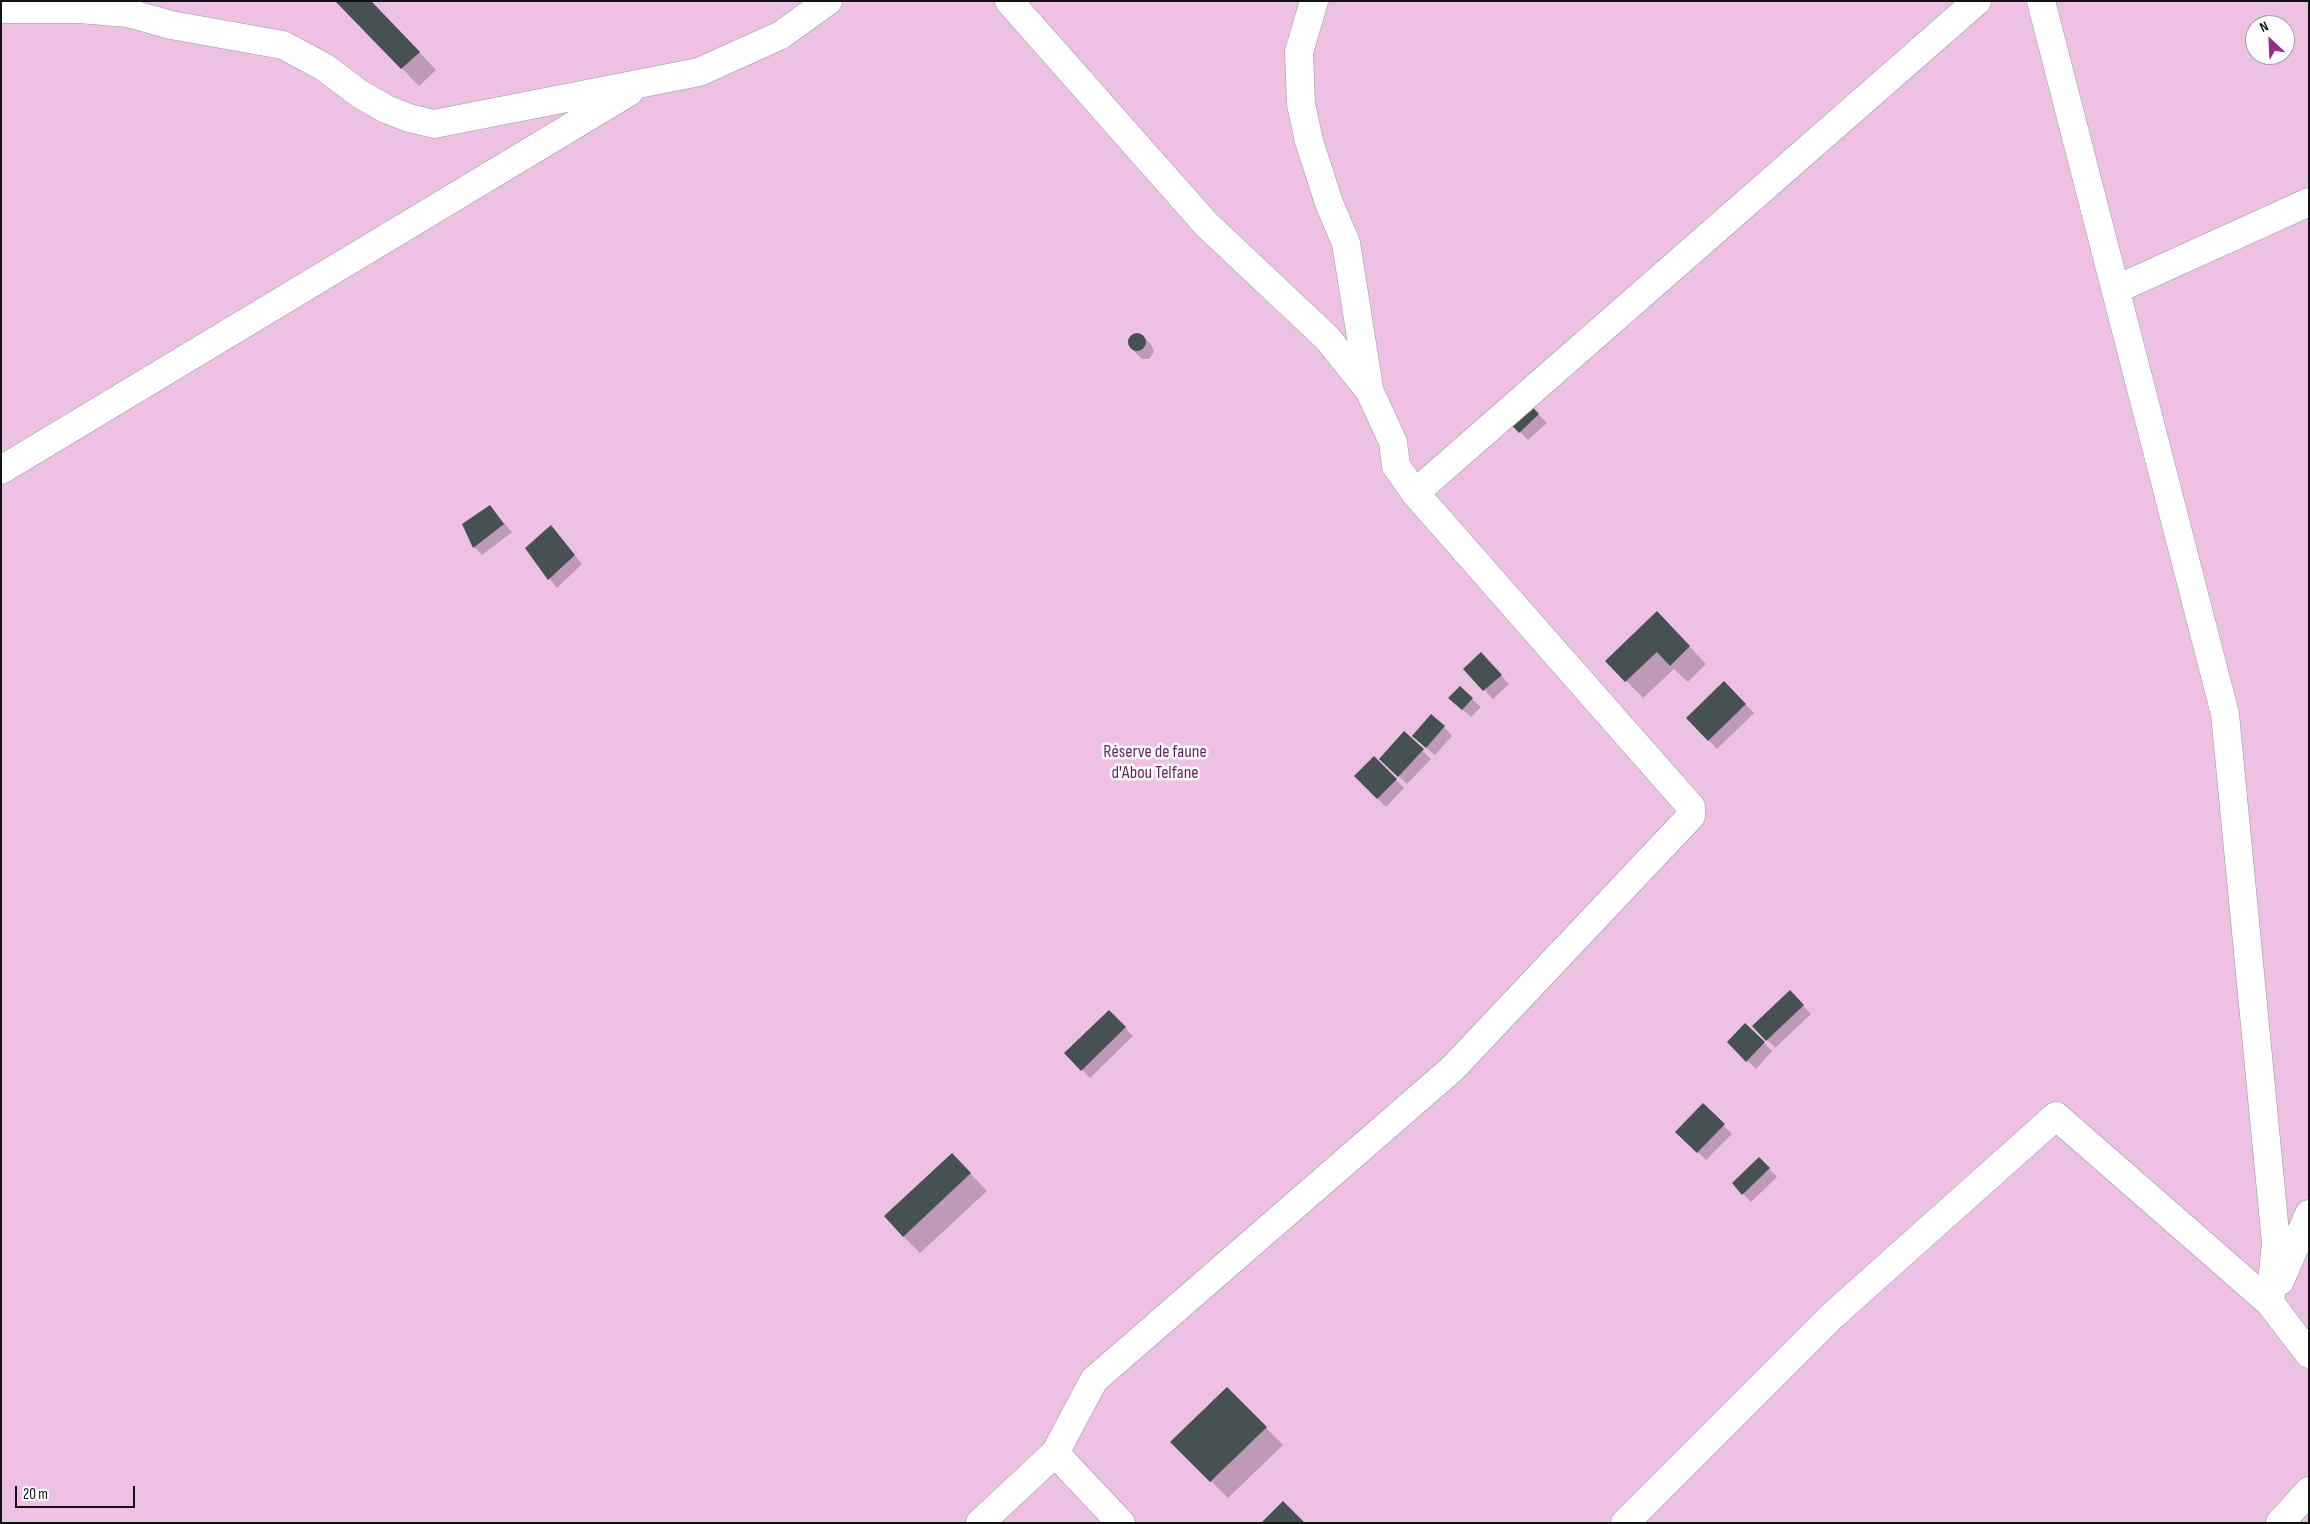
<!DOCTYPE html>
<meta charset="utf-8">
<style>
body{margin:0}
#map{position:relative;width:2310px;height:1524px;overflow:hidden;background:#deedeb;font-family:"Sofia Sans Condensed",sans-serif}
canvas{display:block}
.frame{position:absolute;inset:0;border:2px solid #0f1413;pointer-events:none}
.north{position:absolute;left:2245px;top:15px;width:50px;height:50px;box-sizing:border-box;background:#fff;border:1px solid #9fa1a1;border-radius:50%;rotate:335deg;font-size:14px;font-weight:700;line-height:20px;text-align:center;color:#0f1413}
.north::after{content:'';display:block;margin:auto;width:18px;height:22px;background:#972a8a;clip-path:polygon(50% 0,100% 100%,50% 72%,0 100%)}
.scale{position:absolute;left:15px;top:1486px;width:120px;height:22px;box-sizing:border-box;border:2px solid #0f1413;border-top:0;padding-left:6px;font-size:15px;line-height:18px;white-space:nowrap;color:#0f1413;-webkit-text-stroke:4px #fff;paint-order:stroke}
</style>
<div id="map">
<canvas width="2310" height="1524"></canvas>
<div class="frame"></div>
<div class="north">N</div>
<div class="scale">20 m</div>
</div>
<script>
const ctx = document.querySelector('canvas').getContext('2d');
ctx.lineJoin = 'round';
function fillPath(path, color) { ctx.fillStyle = color; ctx.fill(path, 'evenodd'); }
const shape = rows => new Path2D(rows.map(r => 'M' + r).join(''));
function strokePath(path, color, width, dash) { ctx.strokeStyle = color; ctx.lineWidth = width; ctx.lineCap = dash ? 'butt' : 'round'; ctx.setLineDash(dash || []); ctx.stroke(path); }
function drawText(font, color, halo, rows, align = 'center') {
  ctx.font = font + ' "Sofia Sans Condensed",sans-serif'; ctx.lineWidth = 5; ctx.setLineDash([]); ctx.textBaseline = 'middle'; ctx.strokeStyle = halo; ctx.fillStyle = color; for (const [text, x, y, turn = 0] of rows) {
    ctx.save(); ctx.translate(x, y); ctx.rotate((+turn || 0) * Math.PI / 180); ctx.textAlign = isNaN(turn) ? turn : align; if (halo) ctx.strokeText(text, 0, 0); ctx.fillText(text, 0, 0); ctx.restore();
  }
}
fillPath(shape([
 [1,1,2309,1,2309,1523,1,1523],
 [2255,25,2285,25,2285,55,2255,55]
]), '#eec1e4');
fillPath(shape([
 [337,1,371,1,436,70,419,86],
 [1134,334,1142,336,1151,344,1154,352,1149,359,1142,359,1129,346,1130,338],
 [1525,401,1547,423,1528,440,1507,418],
 [490,507,512,532,482,555,474,547],
 [551,527,582,564,557,588,527,549],
 [1674,630,1706,664,1688,682,1674,669,1643,698,1607,661],
 [1489,662,1509,684,1493,699,1464,669],
 [1724,683,1754,713,1717,749,1688,718],
 [1472,699,1481,707,1471,717,1458,706],
 [1444,727,1452,736,1435,755,1422,744],
 [1404,733,1431,759,1407,784,1380,759],
 [1374,758,1404,788,1386,807,1355,776],
 [1790,992,1811,1014,1775,1048,1754,1026],
 [1118,1020,1133,1036,1090,1078,1066,1053],
 [1745,1024,1772,1051,1756,1069,1728,1042],
 [1703,1105,1732,1134,1706,1160,1677,1132],
 [952,1154,987,1191,920,1253,903,1236],
 [1759,1158,1777,1177,1751,1202,1743,1194],
 [1227,1389,1283,1445,1228,1498,1172,1442]
]), '#0003');
fillPath(shape([
 [335,1,371,1,420,52,401,69],
 '1128 342a9 9 0 1 1 18 0a9 9 0 1 1-18 0Z',
 [1525,399,1539,414,1519,433,1505,418],
 [490,505,504,524,473,548,462,524],
 [551,525,575,555,548,580,525,548],
 [1657,611,1690,646,1670,666,1657,652,1625,682,1605,661],
 [1481,652,1502,675,1483,691,1463,669],
 [1724,681,1746,704,1708,741,1686,718],
 [1460,686,1473,698,1462,710,1448,698],
 [1431,714,1445,726,1426,748,1412,736],
 [1404,731,1424,749,1398,777,1379,759],
 [1374,756,1397,779,1377,799,1354,776],
 [1790,990,1804,1005,1766,1041,1752,1026],
 [1109,1010,1126,1027,1081,1071,1064,1053],
 [1745,1023,1765,1042,1746,1062,1727,1042],
 [1703,1103,1725,1124,1697,1153,1675,1132],
 [952,1153,971,1173,903,1237,884,1216],
 [1759,1157,1770,1168,1742,1195,1732,1183],
 [1227,1387,1267,1427,1210,1482,1170,1442],
 [1283,1501,1305,1523,1261,1523]
]), '#465251');
const street = shape([
 [1009,1,1206,224,1327,338,1369,390,1393,442,1396,466,1415,493,1691,807,1691,816,1452,1069,1094,1380,1055,1453,1121,1523],
 [1314,1,1299,52,1301,104,1309,141,1329,203,1346,243,1369,388],
 [2041,1,2225,714,2276,1243,2270,1303],
 [1,9,79,9,128,13,171,25,283,45,324,67,360,94,386,109,409,118,434,124,699,72,781,35,828,1],
 [2117,289,2309,202],
 [1,470,629,92],
 [1415,493,1977,1],
 [2280,1281,2309,1214],
 [980,1523,1055,1453],
 [1625,1523,1832,1316,2056,1116,2270,1303,2309,1354],
 [2280,1523,2309,1491]
]);
strokePath(street, '#8f9c9b', 29);
strokePath(street, '#fff', 28);
drawText('18px', '#6a1f60', '#fff', [
 ["Réserve de faune",1155,752],
 ["d'Abou Telfane",1155,773]
]);
</script>
